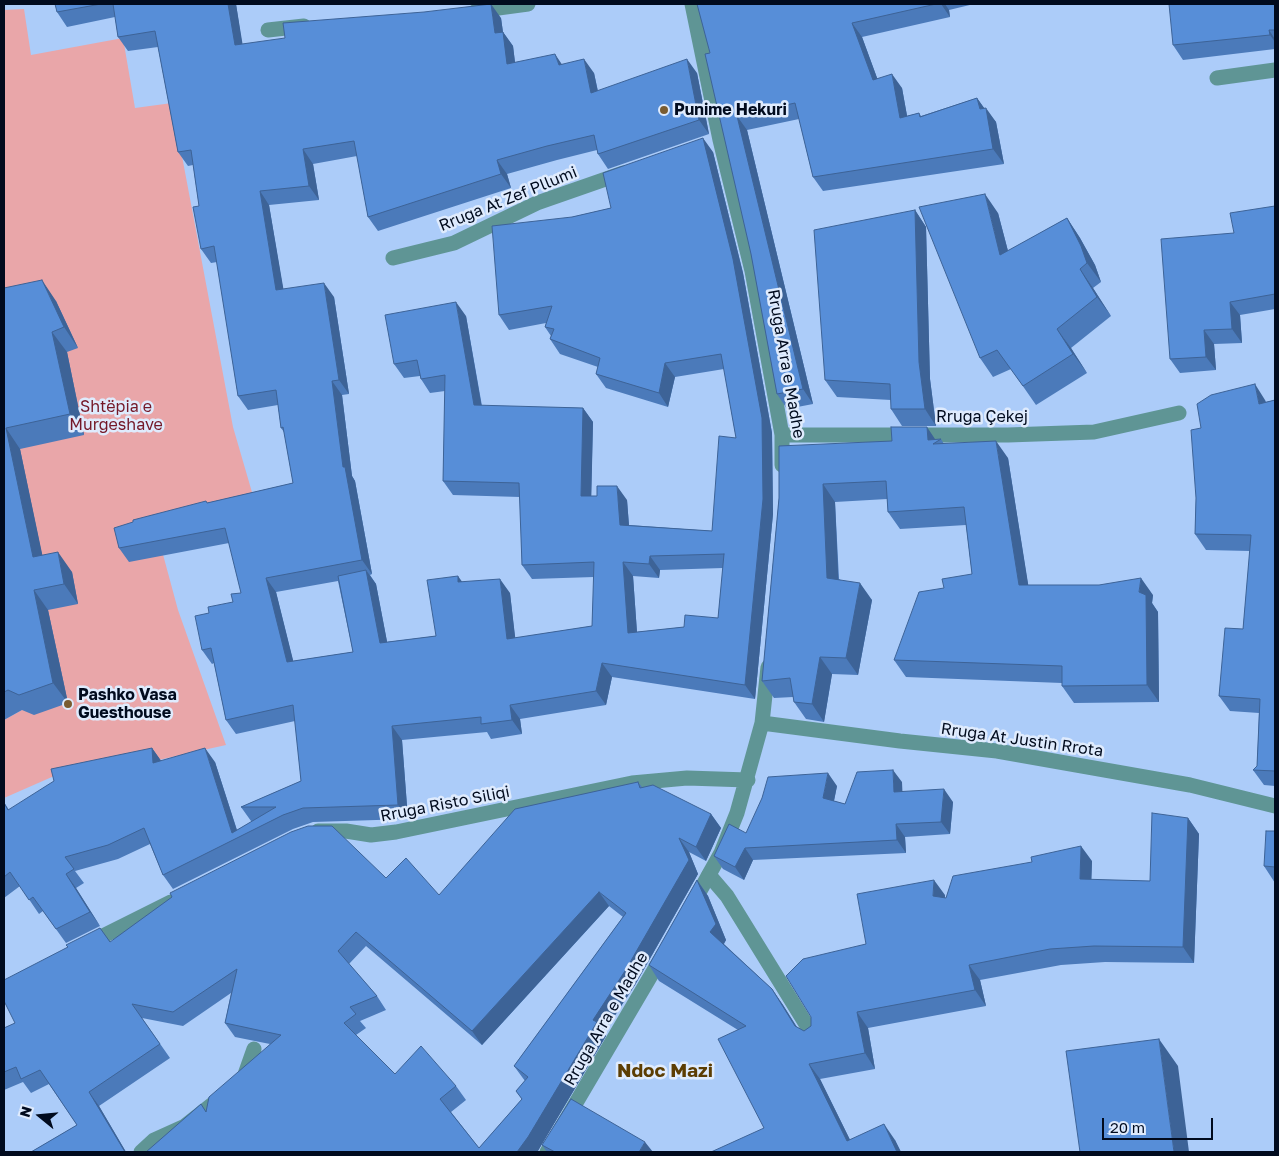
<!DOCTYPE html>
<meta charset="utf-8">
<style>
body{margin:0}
#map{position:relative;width:1279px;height:1156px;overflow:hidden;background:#acccf9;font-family:"Golos Text",sans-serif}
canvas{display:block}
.frame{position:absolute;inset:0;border:5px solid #010b1e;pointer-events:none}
.north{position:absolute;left:15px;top:1091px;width:50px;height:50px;-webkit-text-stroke:4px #dfebfd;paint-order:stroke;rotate:287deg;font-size:14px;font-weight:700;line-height:20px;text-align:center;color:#010b1e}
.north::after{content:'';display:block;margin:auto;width:18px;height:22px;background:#010b1e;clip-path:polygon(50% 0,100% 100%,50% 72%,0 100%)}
.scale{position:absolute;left:1102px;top:1118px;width:111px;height:22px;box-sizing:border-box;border:2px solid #010b1e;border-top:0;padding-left:6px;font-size:15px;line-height:18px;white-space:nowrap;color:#010b1e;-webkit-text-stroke:4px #dfebfd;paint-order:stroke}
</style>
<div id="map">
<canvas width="1279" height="1156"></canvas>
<div class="frame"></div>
<div class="north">N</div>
<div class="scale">20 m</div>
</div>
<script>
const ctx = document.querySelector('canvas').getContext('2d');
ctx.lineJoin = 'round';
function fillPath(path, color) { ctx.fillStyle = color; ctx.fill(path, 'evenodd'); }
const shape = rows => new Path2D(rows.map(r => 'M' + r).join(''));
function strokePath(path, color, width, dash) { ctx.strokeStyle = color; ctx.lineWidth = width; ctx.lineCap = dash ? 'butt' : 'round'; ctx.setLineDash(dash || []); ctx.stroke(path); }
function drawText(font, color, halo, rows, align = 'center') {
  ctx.font = font + ' "Golos Text",sans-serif'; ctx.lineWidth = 5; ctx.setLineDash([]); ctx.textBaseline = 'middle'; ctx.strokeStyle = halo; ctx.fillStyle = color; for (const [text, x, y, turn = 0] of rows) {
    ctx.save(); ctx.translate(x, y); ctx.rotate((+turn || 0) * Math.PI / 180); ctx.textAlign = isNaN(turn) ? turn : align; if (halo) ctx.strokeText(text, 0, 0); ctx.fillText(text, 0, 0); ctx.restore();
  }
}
fillPath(shape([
 [24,9,31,55,123,38,135,108,172,103,233,427,256,506,155,525,178,610,226,745,82,777,77,766,4,798,4,720,22,710,4,632,4,10]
]), '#e9a6a9');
strokePath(shape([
 [709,875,727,896,814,1037]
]), '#5f9595', 15);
strokePath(shape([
 [692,4,720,140,752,271,782,435,782,465],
 [476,11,528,4],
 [268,30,304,26],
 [1217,78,1275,70],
 [393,258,454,243,537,203,623,173],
 [782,435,1008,435,1094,432,1179,413],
 [762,723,900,741,997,751,1190,785,1275,806],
 [318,831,346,831,371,835,396,832,632,783,687,778,748,780],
 [692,905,721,853,737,813,762,723,768,667],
 [87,944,171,902],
 [243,1080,254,1049],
 [141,1152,154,1140,185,1126,223,1096],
 [547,1152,663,955]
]), '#5f9595', 15);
fillPath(shape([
 [55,4,236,4,242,44,501,18,503,32,513,46,515,63,562,64,594,73,598,91,697,73,709,134,608,169,598,154,597,150,557,160,507,174,511,188,378,231,368,217,357,156,313,164,319,200,269,205,283,289,334,297,349,394,342,395,352,476,355,481,372,574,370,575,376,584,387,642,436,636,462,582,510,593,515,638,592,626,594,577,532,579,522,565,520,497,453,495,443,481,445,391,430,393,421,379,420,376,404,378,394,364,466,316,482,406,583,408,593,422,591,496,627,500,629,525,712,531,736,438,724,369,675,377,668,407,606,388,596,374,598,367,560,354,550,339,551,336,545,327,546,323,509,330,499,315,572,217,611,208,713,152,743,273,772,433,773,514,755,699,612,677,606,705,520,719,522,734,491,739,487,732,402,740,408,819,313,822,293,829,173,889,163,875,150,844,118,859,75,871,84,883,76,888,100,926,66,943,43,911,39,914,20,886,4,898,4,802,9,810,152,748,161,761,215,762,237,830,253,821,251,821,241,807,301,781,295,721,236,734,226,720,214,663,212,664,202,650,209,613,233,602,241,593,229,543,129,562,119,548,207,503,293,483,284,432,281,428,278,405,248,410,238,396,217,262,211,263,201,249,199,206,193,165,188,166,178,152,158,47,128,51,118,37,115,17,67,27,57,12],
 [723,568,718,618,684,627,637,632,633,576,659,578,660,570],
 [338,581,353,652,293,661,276,592],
 [697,4,974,4,949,10,950,17,862,37,877,78,902,88,907,116,919,113,921,116,977,98,984,108,996,122,1004,164,823,191,813,177,799,119,747,130,813,404,787,409,777,394,751,254,710,53],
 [1275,4,1275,49,1183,60,1173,45],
 [1275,206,1275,309,1240,315,1242,343,1214,344,1216,370,1180,373,1170,359,1234,233],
 [915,210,926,227,930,379,936,426,902,426,891,409,891,400,837,397,825,380],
 [998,213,1008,251,1067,218,1080,238,1095,265,1101,282,1093,288,1111,316,1071,348,1087,373,1036,405,1011,369,993,377,980,358],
 [4,288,56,301,78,348,67,352,84,435,20,449,42,555,72,572,78,604,48,610,68,703,34,715,22,710,4,720],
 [1265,400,1266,402,1275,400,1275,786,1264,785,1253,770,1257,766,1259,713,1230,711,1219,696,1243,629,1250,551,1206,550,1195,534,1196,498,1201,428],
 [935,439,941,439,944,444,1008,458,1028,585,1153,595,1152,603,1158,612,1159,702,1074,703,1062,686,1062,683,906,677,894,660,944,588,972,574,966,525,900,529,888,512,887,499,835,502,839,579,872,600,858,675,832,674,824,722,806,719,794,702,793,697,774,698,762,681,779,498],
 [638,782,642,787,711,814,721,828,706,861,689,852,698,874,635,985,604,1032,606,1036,537,1152,146,1152,206,1112,270,1044,235,1037,225,1023,231,993,183,1026,142,1018,170,1058,99,1106,126,1152,31,1152,77,1125,49,1084,31,1093,23,1082,4,1090,4,1028,15,1023,68,947,100,928,110,942,386,878,439,895],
 [609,906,623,917,514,1066,525,1081,516,1091,522,1099,479,1148,451,1112,466,1100,456,1086,395,1074,356,1035,366,1028,360,1021,386,1010,377,996,349,964,366,946,482,1045],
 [902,782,902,792,953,802,950,834,905,837,906,853,753,860,744,880,723,869,714,856,746,833,837,786,834,801,845,804],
 [1188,818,1199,834,1194,963,1105,962,1061,965,980,980,986,1006,868,1028,875,1069,820,1079,850,1140,895,1140,901,1152,764,1128,738,1030,659,981,649,965,697,880,708,896,726,940,724,944,772,989,783,1005,797,1027,804,1031,811,1026,866,944,945,895,945,898,946,898,1092,861,1091,880,1150,881],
 [1275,831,1275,883,1264,866],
 [542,1145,653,1152,547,1152]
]), '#4b7aba');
fillPath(shape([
 [228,4,236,4,245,59,235,45],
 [491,4,501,18,504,40,503,32,513,46,517,78,507,64,495,33],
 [941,4,945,4,949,10,950,17],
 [852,23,862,37,883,94,873,80],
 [1269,30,1275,39,1275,42,1270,35],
 [555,54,565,69,559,65],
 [584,59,594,73,601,107,591,93],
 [687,59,697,73,709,134,699,120],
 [892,74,902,88,910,132,900,118],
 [977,98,987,112,986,108,996,122,1004,164,993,149],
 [737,116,747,130,813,404,803,389],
 [703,138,713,152,743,273,772,433,773,514,755,699,745,685,763,499],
 [303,149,313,164,319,200,309,186],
 [497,160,507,174,511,188,501,174],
 [260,191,269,205,286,304,276,290],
 [985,194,998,213,1014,274,1000,255],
 [915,210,926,227,930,379,936,426,925,409,919,362],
 [1067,218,1080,238,1095,265,1101,282,1087,263],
 [1080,269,1093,288,1111,316,1097,297],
 [42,280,56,301,78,348,64,327],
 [324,283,334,297,349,394,339,380],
 [456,302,466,316,484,420,474,405],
 [1230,302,1240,315,1242,343,1232,329],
 [1057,329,1071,348,1087,373,1073,354],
 [1204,330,1214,344,1216,370,1206,357],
 [52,332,67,352,84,435,70,414],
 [665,363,675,377,668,407,659,393],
 [332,381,342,395,352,476,355,481,372,574,362,560,343,467],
 [1255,384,1265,400,1269,419,1259,404],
 [583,408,593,422,591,510,581,496],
 [927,427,937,442,928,440],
 [6,428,20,449,47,577,33,557],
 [996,441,1008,458,1031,602,1019,585],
 [823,484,835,502,839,595,827,578],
 [617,486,627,500,630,539,620,525],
 [58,552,72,572,78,604,64,584],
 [650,556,660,570,659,578,649,564],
 [623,562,633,576,638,647,628,633],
 [366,570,376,584,390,657,380,643],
 [458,576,468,590,458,582],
 [266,578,276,592,297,676,287,662],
 [1141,578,1153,595,1152,603,1158,612,1159,702,1147,685,1139,592],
 [500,579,510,593,517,653,507,639],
 [860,583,872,600,858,675,846,658],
 [34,590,48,610,68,703,53,683],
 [820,657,832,674,824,722,812,704],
 [602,663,612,677,606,705,596,691],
 [510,705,520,719,522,734,512,720],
 [392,726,402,740,408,819,398,805],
 [152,748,162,762,153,763],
 [205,748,215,762,239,837,232,833],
 [893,770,902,782,903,805,894,792],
 [828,773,837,786,832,810,823,798],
 [944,789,953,802,950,834,941,822],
 [711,814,721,828,706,861,696,847],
 [1188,818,1199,834,1194,963,1183,947],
 [896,824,905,837,906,853,897,840],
 [679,838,689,852,698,874,635,985,604,1032,606,1036,538,1151,537,1152,517,1152,593,1020],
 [1081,846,1092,861,1091,895,1080,879],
 [745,848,753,860,744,880,735,867],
 [66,874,76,888,100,926,90,912],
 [697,880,708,896,726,940,721,948,710,932],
 [934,880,945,895,944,912,933,896],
 [599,892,609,906,482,1045,472,1031],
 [969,965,980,980,986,1006,975,990],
 [772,989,783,1005,806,1042,795,1026],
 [857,1012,868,1028,875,1069,865,1053],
 [1159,1039,1178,1066,1189,1152,1174,1152],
 [809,1064,820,1079,856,1152,847,1141],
 [89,1092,99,1106,126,1152,125,1152],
 [884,1124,895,1140,901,1152,897,1152],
 [645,1142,653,1152,639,1152]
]), '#3d6397');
const building = shape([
 [55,4,101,4,57,12,55,4],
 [113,4,228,4,235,45,285,38,283,23,424,12,491,4,495,33,503,32,507,64,555,54,559,65,584,59,591,93,687,59,699,120,598,154,594,135,547,146,497,160,501,174,368,217,354,141,303,149,309,186,260,191,276,290,324,283,339,380,332,381,343,467,345,467,362,560,266,578,287,662,353,652,338,576,366,570,380,643,436,636,427,580,458,576,458,582,500,579,507,639,592,626,594,562,522,565,519,483,443,481,445,375,421,379,417,360,394,364,385,315,456,302,474,405,583,408,581,496,597,496,597,486,617,486,620,525,712,531,719,436,736,438,721,354,665,363,659,393,596,374,600,358,550,339,554,329,545,327,552,306,499,315,492,226,572,217,611,208,603,173,703,138,733,259,762,418,763,499,745,685,602,663,596,691,510,705,512,720,481,724,481,717,392,726,398,805,303,808,283,815,163,875,144,828,108,845,65,857,74,869,66,874,90,912,56,929,33,897,29,900,10,872,4,877,4,803,8,810,54,781,51,769,152,748,153,763,205,748,232,833,276,807,241,807,301,781,293,705,226,720,211,648,202,650,195,616,209,613,208,607,233,602,231,594,241,593,225,528,119,548,114,528,133,522,133,520,206,501,207,503,293,483,283,427,281,428,276,390,238,396,214,246,201,249,193,207,199,206,191,150,178,152,155,31,118,37,113,4],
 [724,554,718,618,685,615,684,627,628,633,623,562,649,564,650,556,724,554],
 [697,4,936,4,852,23,873,80,892,74,900,118,919,113,920,117,977,98,980,109,986,108,993,149,813,177,795,103,737,116,803,389,777,394,751,254,705,54,710,53,697,4],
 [1169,4,1275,4,1275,30,1269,30,1270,35,1173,45,1169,4],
 [985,194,1000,255,1067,218,1081,246,1087,263,1080,269,1097,297,1057,329,1073,354,1023,386,997,350,980,358,919,207,985,194],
 [1275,206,1275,294,1230,302,1232,329,1204,330,1206,357,1170,359,1161,239,1234,233,1230,213,1275,206],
 [915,210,919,362,925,409,891,409,890,384,825,380,814,230,915,210],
 [42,280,64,327,52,332,70,414,6,428,33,557,58,552,64,584,34,590,53,683,19,695,8,690,4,692,4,288,42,280],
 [1255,384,1259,404,1275,400,1275,771,1253,770,1257,766,1260,699,1219,696,1225,628,1243,629,1251,535,1195,534,1196,498,1191,430,1201,428,1197,404,1211,395,1255,384],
 [891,427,927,427,928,440,941,439,933,444,996,441,1019,585,1099,585,1141,578,1139,592,1146,595,1147,685,1062,686,1062,666,894,660,919,592,944,588,942,579,972,574,964,507,888,512,886,481,823,484,827,578,860,583,846,658,820,657,812,704,794,702,790,678,762,681,779,498,779,446,892,441,891,427],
 [893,770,894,792,944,789,941,822,896,824,897,840,745,848,735,867,714,856,729,824,746,833,762,798,768,777,828,773,823,798,845,804,857,772,893,770],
 [638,782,640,788,653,785,711,814,696,847,679,838,689,860,625,971,593,1020,597,1022,528,1137,517,1152,146,1152,201,1104,206,1112,209,1097,281,1035,225,1023,237,969,173,1012,132,1004,160,1044,89,1092,125,1152,31,1152,77,1125,40,1070,21,1079,16,1067,4,1072,4,1028,15,1023,4,1001,4,980,68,947,66,945,100,928,110,942,172,897,170,893,291,832,308,826,332,826,386,878,406,858,439,895,515,809,638,782],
 [599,892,626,913,514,1066,528,1077,516,1091,522,1099,479,1148,440,1099,456,1086,421,1046,395,1074,344,1023,356,1014,350,1007,377,996,338,951,356,932,472,1031,599,892],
 [1152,813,1188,818,1183,947,1094,946,1050,949,969,965,975,990,857,1012,865,1053,809,1064,847,1141,884,1124,897,1152,711,1152,764,1128,718,1039,746,1026,649,965,697,880,716,924,710,932,772,989,795,1026,804,1031,811,1026,811,1017,786,976,803,959,866,944,857,894,934,880,933,896,946,898,953,876,1032,862,1031,857,1081,846,1080,879,1150,881,1152,813],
 [1266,831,1275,831,1275,867,1264,866,1266,831],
 [1159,1039,1174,1152,1080,1152,1066,1051,1159,1039],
 [571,1099,645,1142,639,1152,555,1152,542,1145,571,1099]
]);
fillPath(building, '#578ed8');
strokePath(building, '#3d6397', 1);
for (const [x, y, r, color] of [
 [664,110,5,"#7a5c30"],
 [68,704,5,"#7a5c30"]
]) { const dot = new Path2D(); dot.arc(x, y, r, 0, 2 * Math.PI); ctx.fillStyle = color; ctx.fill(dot); strokePath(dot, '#dfebfd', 2); }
drawText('bold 16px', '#010b1e', '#dfebfd', [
 ["Punime Hekuri",674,110],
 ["Pashko Vasa",78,695],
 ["Guesthouse",78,713]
], 'left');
drawText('16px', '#010b1e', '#dfebfd', [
 ["Rruga At Zef Pllumi",508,199,-22],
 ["Rruga Arra e Madhe",786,364,80],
 ["Rruga Çekej",982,417],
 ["Rruga At Justin Rrota",1022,740,8],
 ["Rruga Risto Siliqi",445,804,-11],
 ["Rruga Arra e Madhe",606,1019,-60]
]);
drawText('16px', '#741828', '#dfebfd', [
 ["Shtëpia e",116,407],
 ["Murgeshave",116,425]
]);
drawText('bold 19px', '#5c3d02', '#dfebfd', [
 ["Ndoc Mazi",665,1071]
]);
</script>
